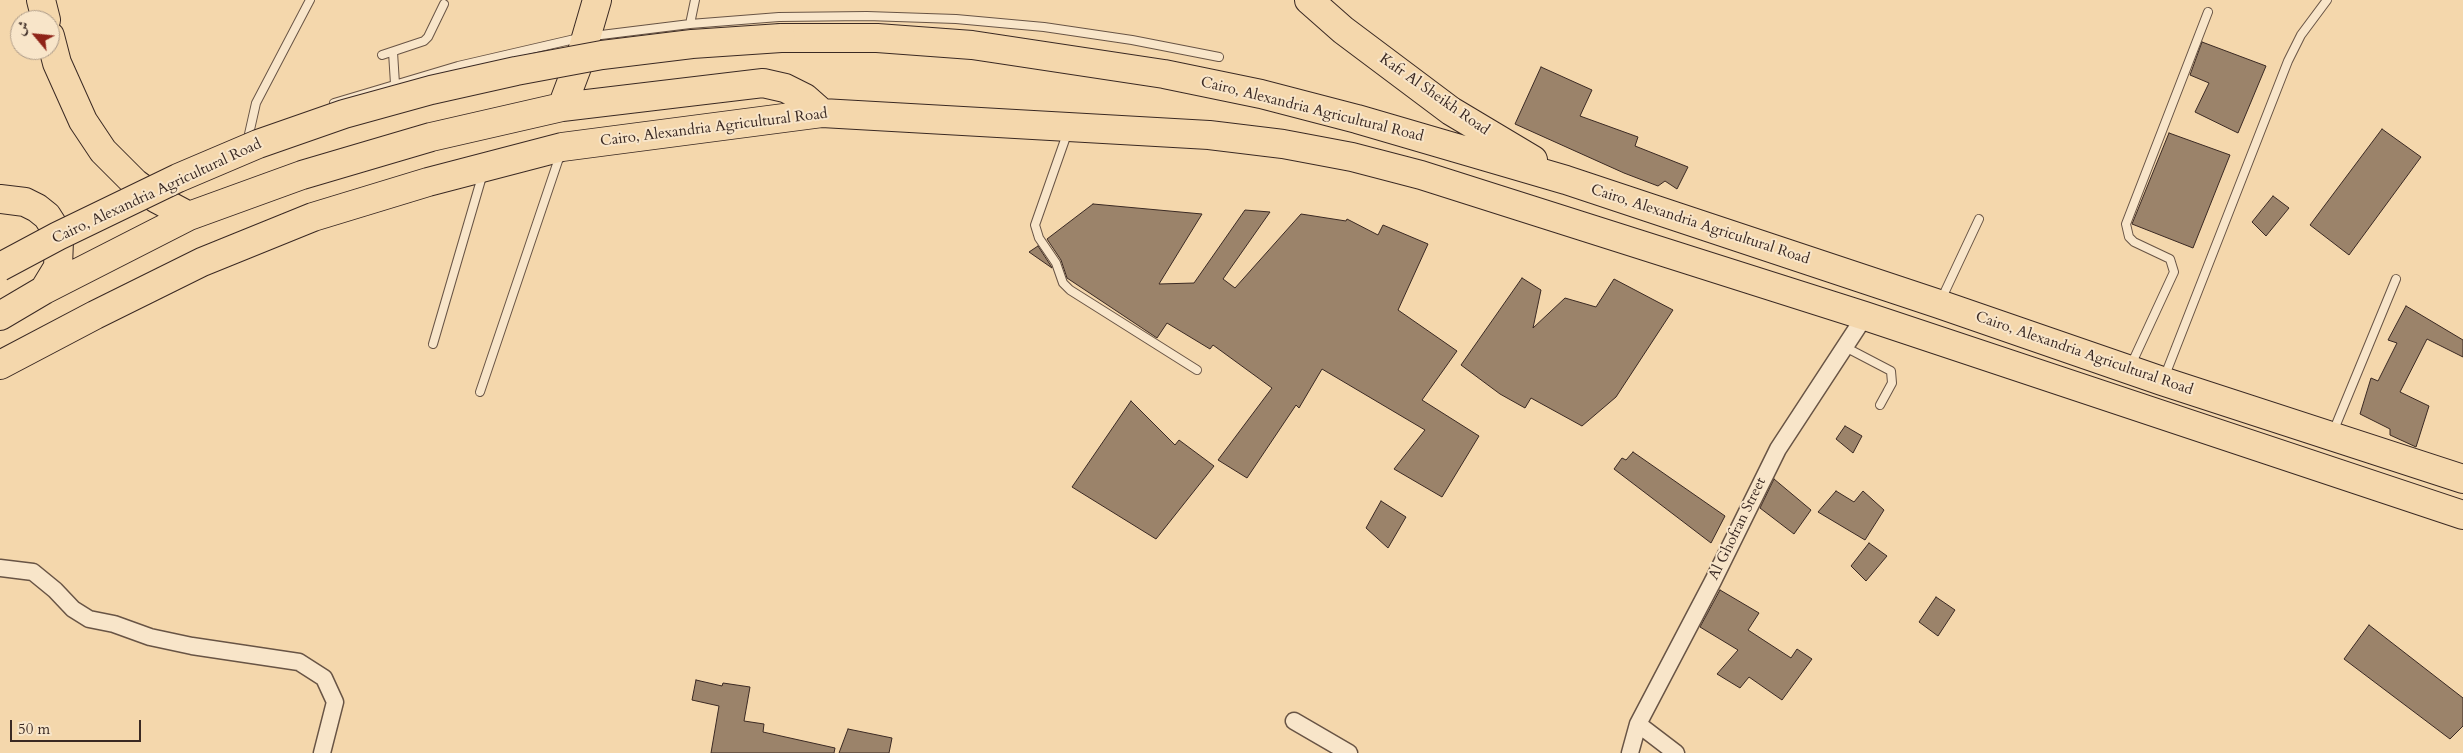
<!DOCTYPE html>
<meta charset="utf-8">
<style>
body{margin:0}
#map{position:relative;width:2463px;height:753px;overflow:hidden;background:#f4d7ac;font-family:Cardo,Amiri,serif}
canvas{display:block}
.north{position:absolute;left:10px;top:10px;width:50px;height:50px;box-sizing:border-box;background:#f8e5c9;border:1px solid #ac9a87;border-radius:50%;rotate:298deg;font-size:14px;font-weight:700;line-height:20px;text-align:center;color:#3a2923}
.north::after{content:'';display:block;margin:auto;width:18px;height:22px;background:#8f2418;clip-path:polygon(50% 0,100% 100%,50% 72%,0 100%)}
.scale{position:absolute;left:10px;top:720px;width:131px;height:22px;box-sizing:border-box;border:2px solid #3a2923;border-top:0;padding-left:6px;font-size:15px;line-height:18px;white-space:nowrap;color:#3a2923;-webkit-text-stroke:4px #f8e5c9;paint-order:stroke}
</style>
<div id="map">
<canvas width="2463" height="753"></canvas>
<div class="north">ش</div>
<div class="scale">50 m</div>
</div>
<script>
const ctx = document.querySelector('canvas').getContext('2d');
ctx.lineJoin = 'round';
function fillPath(path, color) { ctx.fillStyle = color; ctx.fill(path, 'evenodd'); }
const shape = rows => new Path2D(rows.map(r => 'M' + r).join(''));
function strokePath(path, color, width, dash) { ctx.strokeStyle = color; ctx.lineWidth = width; ctx.lineCap = dash ? 'butt' : 'round'; ctx.setLineDash(dash || []); ctx.stroke(path); }
function drawText(font, color, halo, rows, align = 'center') {
  ctx.font = font + ' Cardo,serif'; ctx.lineWidth = 4; ctx.setLineDash([]); ctx.textBaseline = 'middle'; ctx.strokeStyle = halo; ctx.fillStyle = color; for (const [text, x, y, turn = 0] of rows) {
    ctx.save(); ctx.translate(x, y); ctx.rotate((+turn || 0) * Math.PI / 180); ctx.textAlign = isNaN(turn) ? turn : align; if (halo) ctx.strokeText(text, 0, 0); ctx.fillText(text, 0, 0); ctx.restore();
  }
}
const building = shape([
 [2202,42,2266,66,2238,133,2195,112,2209,83,2190,75,2202,42],
 [1541,67,1592,90,1580,116,1638,137,1635,146,1688,167,1677,189,1665,181,1658,186,1624,173,1515,124,1541,67],
 [2382,129,2421,157,2349,255,2310,225,2382,129],
 [2169,133,2230,155,2193,248,2132,224,2169,133],
 [2273,196,2289,208,2266,236,2252,222,2273,196],
 [1093,204,1202,214,1159,284,1194,283,1245,210,1270,212,1223,279,1235,288,1301,214,1346,221,1347,219,1378,235,1383,225,1428,244,1398,310,1457,351,1422,400,1479,436,1442,497,1394,469,1425,430,1322,369,1299,408,1296,405,1247,478,1218,460,1272,388,1213,345,1210,349,1167,323,1157,338,1067,278,1061,260,1047,239,1093,204],
 [1038,246,1051,266,1052,268,1029,252,1038,246],
 [1522,278,1541,290,1533,328,1565,298,1596,307,1614,279,1673,310,1616,397,1582,426,1531,398,1525,408,1500,394,1461,365,1522,278],
 [2406,306,2463,340,2463,357,2427,339,2400,392,2429,406,2416,447,2390,435,2390,429,2360,414,2371,378,2378,381,2397,343,2388,340,2406,306],
 [1131,401,1175,445,1179,440,1214,466,1156,539,1072,487,1131,401],
 [1845,426,1862,436,1853,453,1836,439,1845,426],
 [1633,452,1725,516,1711,543,1614,469,1622,458,1626,460,1633,452],
 [1774,479,1811,510,1794,534,1760,508,1774,479],
 [1836,491,1854,502,1863,491,1884,510,1865,540,1818,512,1836,491],
 [1381,501,1406,517,1388,548,1366,528,1381,501],
 [1869,543,1887,556,1866,581,1851,566,1869,543],
 [1720,590,1759,613,1748,630,1791,658,1797,649,1812,659,1782,700,1749,677,1740,688,1717,674,1738,650,1700,627,1720,590],
 [1936,597,1955,610,1938,636,1919,622,1936,597],
 [2369,625,2463,698,2463,726,2450,739,2344,659,2369,625],
 [696,680,722,686,723,683,750,687,744,721,764,724,763,732,835,748,834,753,711,753,719,706,692,700,696,680],
 [848,729,892,738,889,753,839,753,848,729]
]);
fillPath(building, '#9b836a');
strokePath(building, '#3a2923', 1);
const lane = shape([
 [690,24,695,0],
 [593,36,690,24,779,17,867,16,956,19,1044,27,1132,40,1219,57],
 [393,52,395,84],
 [382,55,424,41,428,37,444,4],
 [334,103,458,66,579,38],
 [1068,131,1035,225,1039,238,1056,263,1063,283,1070,290,1197,370],
 [249,134,256,103,310,0],
 [1941,300,1979,219],
 [433,344,483,173],
 [1845,347,1891,371,1892,383,1880,405],
 [2131,365,2174,272,2170,259,2134,242,2129,237,2126,224,2208,12],
 [2164,378,2288,61,2301,35,2327,0],
 [480,392,560,155],
 [2333,432,2396,279]
]);
const street = shape([
 [0,568,33,572,55,590,73,609,89,619,114,624,150,637,192,646,299,662,324,678,335,702,322,753],
 [1294,721,1349,753],
 [1638,724,1676,753],
 [1630,753,1638,724,1713,581,1778,449,1865,316]
]);
const highway = shape([
 [41,0,46,20],
 [1309,0,1343,30,1451,111,1533,160],
 [50,36,57,63,83,121,103,151,135,183,157,199,189,216],
 [781,38,877,38,972,45,1164,74,1261,94,1357,119,1566,180,1939,304,2162,381,2463,479],
 [562,107,579,62,597,0],
 [0,199,25,202,37,208,47,216,54,227,59,240,58,267,44,290],
 [0,316,44,290,189,216,302,175,431,137,562,107,763,83,785,88,805,98,822,113],
 [0,365,95,315,202,262,313,217,428,182,562,147,822,113,1209,135,1283,144,1352,157,1421,175,1865,316,2463,515]
]);
strokePath(lane, '#685445', 10);
strokePath(street, '#685445', 19);
strokePath(highway, '#3a2923', 30);
strokePath(lane, '#f8e5c9', 8);
strokePath(street, '#f8e5c9', 16);
strokePath(highway, '#f4d7ac', 28);
const highwayBridge = shape([
 [0,267,58,236,178,178,258,144,344,114,431,90,516,71,602,55,692,44,781,38]
]);
strokePath(highwayBridge, '#3a2923', 30, []);
strokePath(highwayBridge, '#f4d7ac', 28);
drawText('15px', '#3a2923', '#f8e5c9', [
 ["Kafr Al Sheikh Road",1434,95,35],
 ["Cairo, Alexandria Agricultural Road",1312,110,14],
 ["Cairo, Alexandria Agricultural Road",714,128,-7],
 ["Cairo, Alexandria Agricultural Road",157,192,-25],
 ["Cairo, Alexandria Agricultural Road",1700,225,18],
 ["Cairo, Alexandria Agricultural Road",2084,354,19],
 ["Al Ghofran Street",1738,529,-64]
]);
</script>
